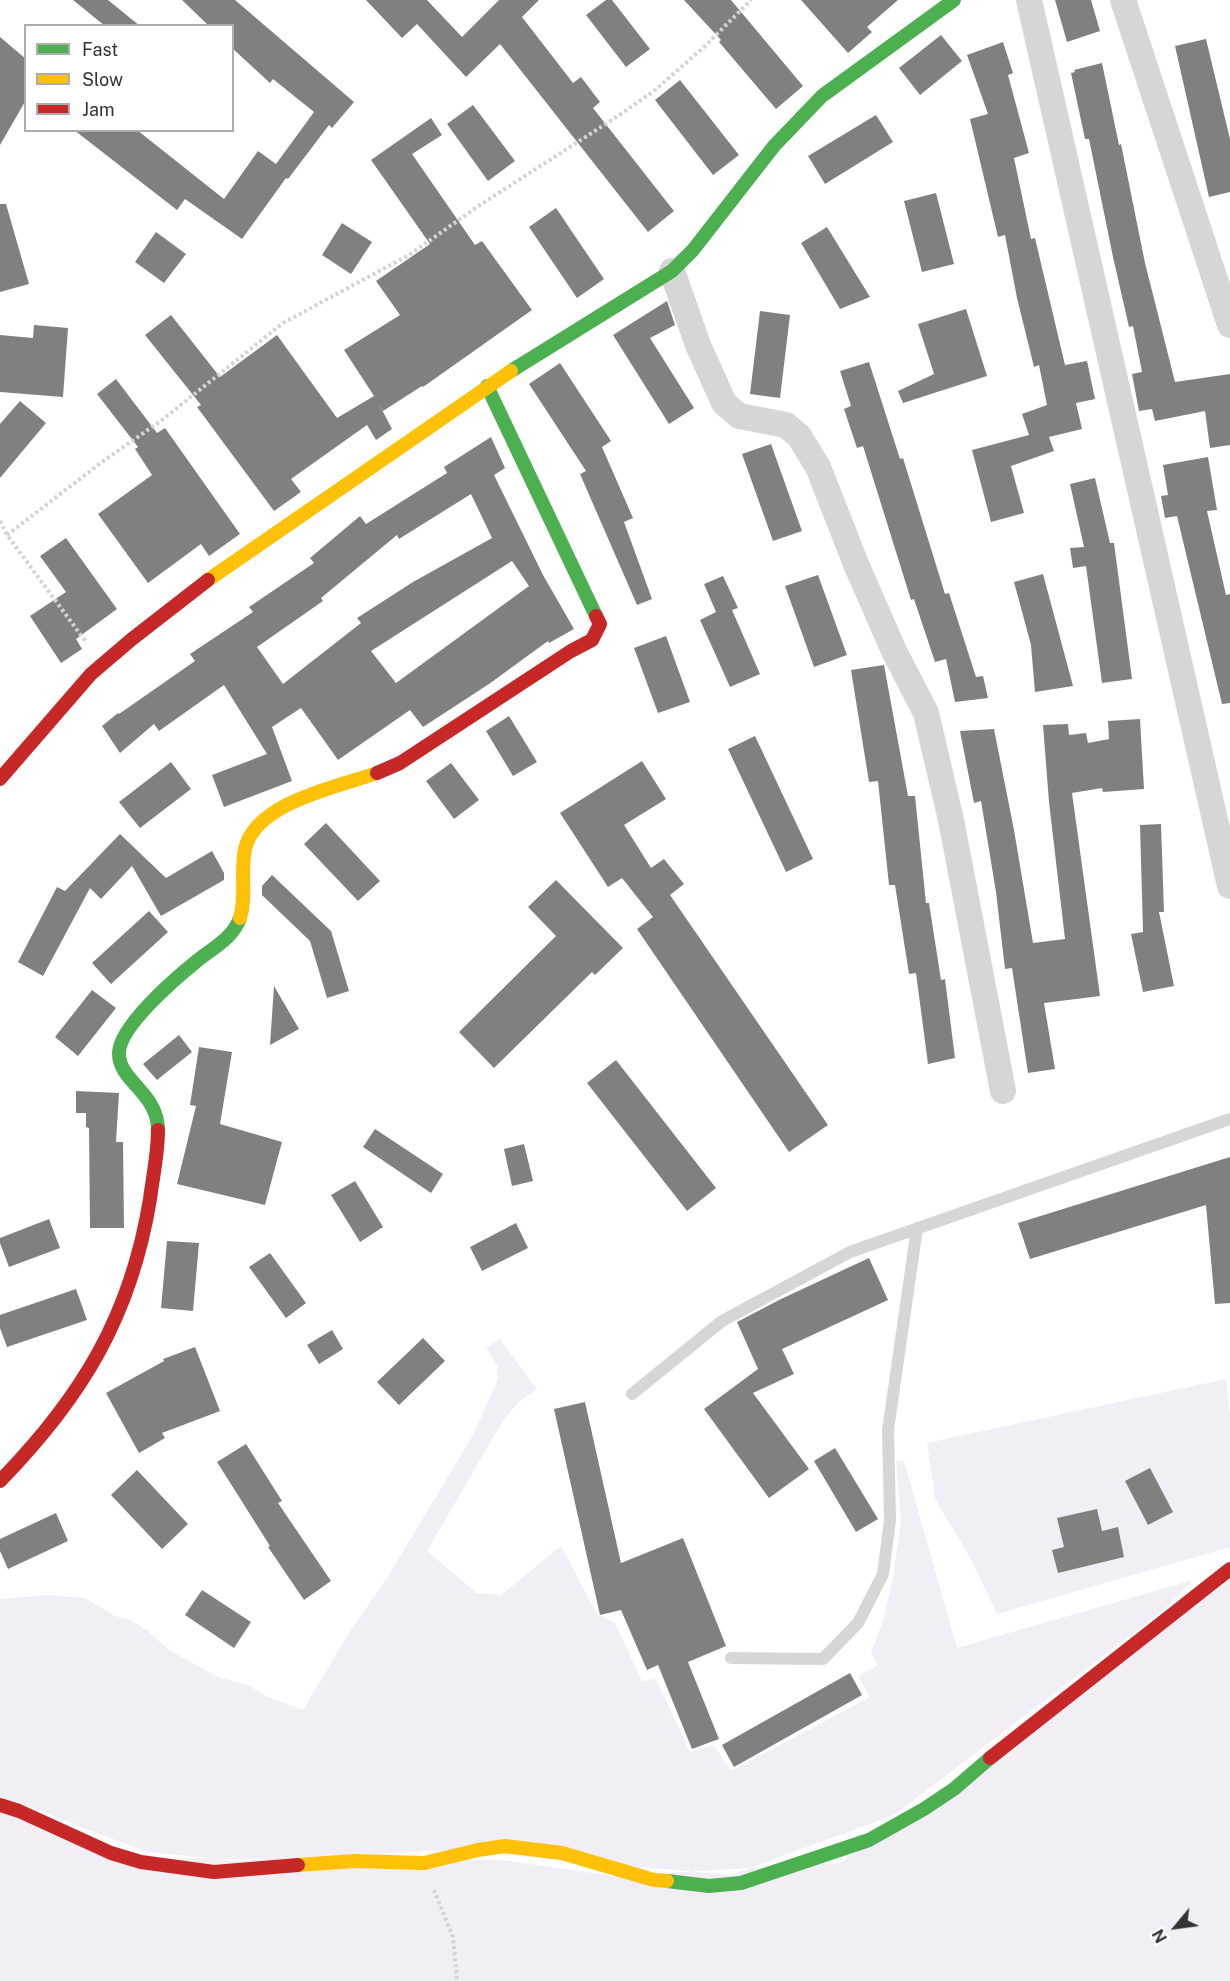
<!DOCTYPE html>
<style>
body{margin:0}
#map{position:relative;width:1230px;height:1981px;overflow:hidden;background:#fff;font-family:"Public Sans",sans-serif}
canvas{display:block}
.legend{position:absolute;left:24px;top:24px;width:210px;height:108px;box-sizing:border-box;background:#fff;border:2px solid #adadad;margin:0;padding:8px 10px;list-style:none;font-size:18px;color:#323232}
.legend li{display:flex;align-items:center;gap:12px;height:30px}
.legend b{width:30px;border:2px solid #adadad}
.north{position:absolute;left:1146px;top:1897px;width:60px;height:60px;-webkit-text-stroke:4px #fff;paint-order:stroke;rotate:241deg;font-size:16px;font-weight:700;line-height:24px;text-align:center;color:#323232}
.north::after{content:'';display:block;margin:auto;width:21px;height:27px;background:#323232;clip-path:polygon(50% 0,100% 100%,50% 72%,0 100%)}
</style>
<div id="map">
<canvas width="1230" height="1981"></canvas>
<ul class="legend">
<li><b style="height:8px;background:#4caf50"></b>Fast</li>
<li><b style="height:8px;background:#ffc107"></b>Slow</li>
<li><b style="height:8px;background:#c62828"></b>Jam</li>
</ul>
<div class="north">N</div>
</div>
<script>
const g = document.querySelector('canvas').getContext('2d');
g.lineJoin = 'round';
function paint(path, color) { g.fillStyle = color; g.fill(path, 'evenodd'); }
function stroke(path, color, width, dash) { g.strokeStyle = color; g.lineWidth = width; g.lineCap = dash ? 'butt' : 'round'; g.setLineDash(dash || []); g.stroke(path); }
paint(new Path2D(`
 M500,1339l37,50 -17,12 -16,18 -77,132 50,42 24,2 60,-49 36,68 18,9 27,58 14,-2 34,73 24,-7 17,26 139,-74 -12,-21 20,-11 -7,-12 12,-33 10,-43 8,-55 -5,-61h8l53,187 236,-68 -28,29 -271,206 -163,60 -282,-25 -214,11 -88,-9 -147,-56v-197l48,-4 37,3 30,18 13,3 19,11 22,20 49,27 30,8 20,12 35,13 44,-74 40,-58 85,-141 26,-57 -1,-15 -11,-17z
 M1226,1379l4,37v133l-3,-1 -230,66 -26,-55 -36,-60 -8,-56z
 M1230,1581v400h-1230v-170l109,47 393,2 112,16 226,-13z`), '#f1eef6');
paint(new Path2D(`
 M73,0h35l32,26h-35z
 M182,0h53l119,102 -22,26 -3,-3 -41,54 -2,-1 -44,61 -57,-40 -8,11 -103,-80h63l87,69 34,-48 18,13 38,-52 -41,-33 -3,4 -38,-35v-22h-23z
 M366,0h61l35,37 37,-37h40l-17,17 51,66 8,-6 19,25 -7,6 81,103 -26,21 -148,-188 -34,33 -49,-53 -15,14z
 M606,0h6l38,49 -24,18 -40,-52z
 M684,0h47l72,86 -27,23 -57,-67 2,-2z
 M801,0h97l-31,27 5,5 -24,21z
 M1055,0h36l9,31 -33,11z
 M941,35l21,26 -42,34 -21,-27z
 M0,37l26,22v41l-26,45z
 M1206,39l24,100v53l-21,5 -34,-151z
 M1003,42l10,31 -5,2 21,78 -15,5 17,81 4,-1 30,127 22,-4 8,38 -19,4 6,26 -33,8 5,14 -43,15 13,47 -33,9 -19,-72 57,-15 -7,-21 25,-9 -8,-40 -5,2 -17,-69 -12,-63 -7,2 -28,-118 18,-5 -21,-59z
 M1102,63l17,82 2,-1 24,119 30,119 55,-8v71l-20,3 -5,-37 -50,10 -3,-12 -13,2 -7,-37 10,-2 -9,-46 -4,1 -16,-70 -24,-118h-4l-14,-66 4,-1 -1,-2z
 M680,80l59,75 -26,20 -58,-75z
 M473,105l42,56 -27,20 -41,-57z
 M876,115l17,27 -68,42 -17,-28z
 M431,118l11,17 -30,19 63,91 7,-4 50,69 -109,77 -1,-1 -39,25 -4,-7 13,25 -16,11 -9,-15 -76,54 10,13 -27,19 -77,-104 4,-2 -56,-70 26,-20 49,62 57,-42 60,83 37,-22 -30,-46 56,-35 -24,-34 54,-37 -59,-84z
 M936,193l18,71 -32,8 -18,-71z
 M0,204h6l23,80 -29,8z
 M556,208l48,71 -27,19 -48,-71z
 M342,223l30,19 -21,32 -29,-19z
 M827,227l43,70 -30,12 -39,-66z
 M156,232l30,22 -22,29 -29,-21z
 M667,301l8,24 -25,13 44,70 -25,16 -56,-89z
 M966,309l21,67 -84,27 -5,-12 36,-17 -16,-50z
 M760,311l30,4 -10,83 -30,-4z
 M34,325l34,3 -5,69 -63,-5v-57l33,3z
 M869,362l31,97 3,-1 42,136 4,-1 27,84 7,-1 5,22 -33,4 -9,-43 -11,3 -21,-63 -3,1 -48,-154 -6,2 -13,-39 7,-3 -11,-35z
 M560,363l51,78 -9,6 31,71 -9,4 28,77 -15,6 -57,-131 6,-3 -57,-87z
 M116,379l41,54 8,-5 75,106 -31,22 -8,-12 -53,39 -50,-69 54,-39 -17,-26 3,-2 -41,-53z
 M20,401l26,22 -46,55v-54z
 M491,437l14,31 -11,7 49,100 31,54 -25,14 -1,-2 -59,43 -66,43 -13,-17 -72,50 -37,-52 -29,19 20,54 -68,26 -12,-32 55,-21 -43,-69 -65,46 -5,-7 -34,29 -18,-27 16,-13 1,1 76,-53 -5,-7 63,-42 -4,-5 65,-44 -4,-5 50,-42 6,8 81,-51 -3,-6zM471,494l21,44 -79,44 -56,36 4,5 -78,61 -26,-37 66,-46 -2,-3 76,-63 2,4zM512,561l17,25 -133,97 -25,-32z
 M771,444l31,87 -29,10 -31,-87z
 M1208,457l9,53 -10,1 19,84 4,-1v109l-8,1 -45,-188 -12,2 -4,-22 7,-1 -5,-30z
 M1095,478l15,65h4l18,136 -30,4 -16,-117 -13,2 -3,-20 14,-1 -14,-63z
 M66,538l51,71 -41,30 6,10 -21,14 -31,-47 36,-24 -26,-36z
 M1043,574l30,112 -38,6 -4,-47 -17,-63z
 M818,575l29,80 -33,12 -29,-81z
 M723,576l15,32 -6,2 28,64 -30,13 -30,-67 16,-8 -12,-28z
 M666,636l24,66 -32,11 -24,-65z
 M884,665l24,131h7l11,107h3l12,77 4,-1 10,79 -27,6 -12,-91 -7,1 -14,-89h-6l-11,-104 -9,1 -18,-112z
 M509,716l28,46 -24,14 -27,-45z
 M1140,719l4,70 -41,3 -1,-4 -30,5 28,203 -56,7 11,66 -27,4 -16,-105 -7,1 -9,-77 -15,-91 -7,2 -14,-72 34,-2 20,101 19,113 32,-4 -16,-137 -6,-77 25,-1 1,11 17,-2 2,10 21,-4 -1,-18z
 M755,736l58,123 -27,13 -58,-123z
 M642,761l24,38 -42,26 27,43 13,-9 20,25 -14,11 158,230 -39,27 -152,-223 16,-12 -31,-39 -14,9 -48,-74z
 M171,762l20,27 -51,39 -21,-26z
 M451,763l28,37 -25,19 -28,-38z
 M326,823l54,58 -22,20 -54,-57z
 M1161,824l3,88h-5l15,74 -31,6 -12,-58 12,-2 -3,-107z
 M120,834l46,44 46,-27 12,22v7l-63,36 -29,-50 -31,33 -11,-11 -47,88 -25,-14 39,-75 8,4z
 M272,875l59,56 18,60 -22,7 -17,-57 -48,-46v-9z
 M556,880l67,68 -28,27 -3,-3 -98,96 -35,-36 97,-96 -28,-29z
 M149,911l19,21 -57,52 -19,-21z
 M274,986l25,43 -29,16z
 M92,990l24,18 -38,48 -23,-19z
 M179,1035l13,17 -35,28 -14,-16z
 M199,1047l33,5 -12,72 62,18 -17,63 -88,-21 19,-78 -6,-1z
 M616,1060l100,128 -29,23 -100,-128z
 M76,1091l43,2 -3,49h7l1,86h-34l-1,-100 -3,-1v-14h-10z
 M375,1129l68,45 -12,19 -68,-46z
 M524,1144l9,37 -21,5 -8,-37z
 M1230,1157v146l-15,1 -9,-99 -176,54 -12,-36z
 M355,1181l28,46 -23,15 -29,-47z
 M49,1219l11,29 -51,19 -9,-24v-5z
 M516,1223l12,25 -46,23 -12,-24z
 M167,1241l32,2 -6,68 -32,-3z
 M270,1253l36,50 -20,15 -37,-51z
 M869,1258l19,42 -106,49 12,25 -41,19 56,76 -40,29 -65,-89 54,-40 -21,-47 44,-23z
 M76,1289l11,31 -80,27 -7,-19v-13z
 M332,1330l11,19 -24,15 -12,-19z
 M423,1338l22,23 -46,44 -22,-23z
 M195,1347l25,64 -58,22 3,5 -26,15 -33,-60 58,-32 -1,-2z
 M585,1402l36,161 62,-25 43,108 -38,16 31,77 -27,10 -34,-84 -11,5 -26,-60 -21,5 -46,-206z
 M246,1444l36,57 -4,2 53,78 -27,19 -36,-53 2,-1 -53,-84z
 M835,1448l43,71 -22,13 -42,-71z
 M1150,1468l23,44 -25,13 -23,-44z
 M137,1470l51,54 -26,25 -51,-54z
 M1097,1509l5,22 16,-4 6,30 -66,16 -6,-23 12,-3 -7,-29z
 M56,1513l12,28 -60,28 -8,-18v-12z
 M202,1590l49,32 -17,26 -49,-33z
 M850,1673l12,22 -128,72 -12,-22z`), '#808080');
stroke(new Path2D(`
 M0,521l7,14 79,107
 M7,535l95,-73 60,-42 121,-97 126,-68 71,-50 135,-87 39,-27 50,-44 47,-47
 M434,1890l19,47 4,44`), '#d3d3d3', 4, [3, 3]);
stroke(new Path2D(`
 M632,1394l90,-73 128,-69 380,-133
 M731,1658l92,1 35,-36 25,-49 7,-54 -2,-90 29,-202`), '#d6d6d6', 12);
stroke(new Path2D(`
 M1029,0l201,886
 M1123,0l107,325
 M672,271l26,74 26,58 15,13 47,9 13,11 19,31 38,97 38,87 32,62 25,107 52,271`), '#d6d6d6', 26);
stroke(new Path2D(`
 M511,371l161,-100 21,-21 81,-104 48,-50 132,-96
 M487,386l109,230
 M158,1130c0,-37 -39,-49 -39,-76 -1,-27 58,-77 79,-94 15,-12 35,-22 42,-42
 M667,1881l42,5 32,-3 128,-43 55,-31 30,-20 36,-31`), '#4caf50', 14);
stroke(new Path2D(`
 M208,580l303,-209
 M240,918c7,-22 0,-46 5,-69 11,-47 93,-62 132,-76
 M298,1865l57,-4 69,2 54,-13 27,-4 57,7 92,27 13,1`), '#ffc107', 14);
stroke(new Path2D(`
 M377,773l23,-10 171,-112 21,-11 8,-16 -4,-8
 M0,779l91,-105 41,-35 76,-59
 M0,1481c82,-84 131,-165 150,-282 3,-23 8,-46 8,-69
 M990,1758l240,-189
 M0,1805l19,6 92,42 30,9 73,10 84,-7`), '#c62828', 14);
</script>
